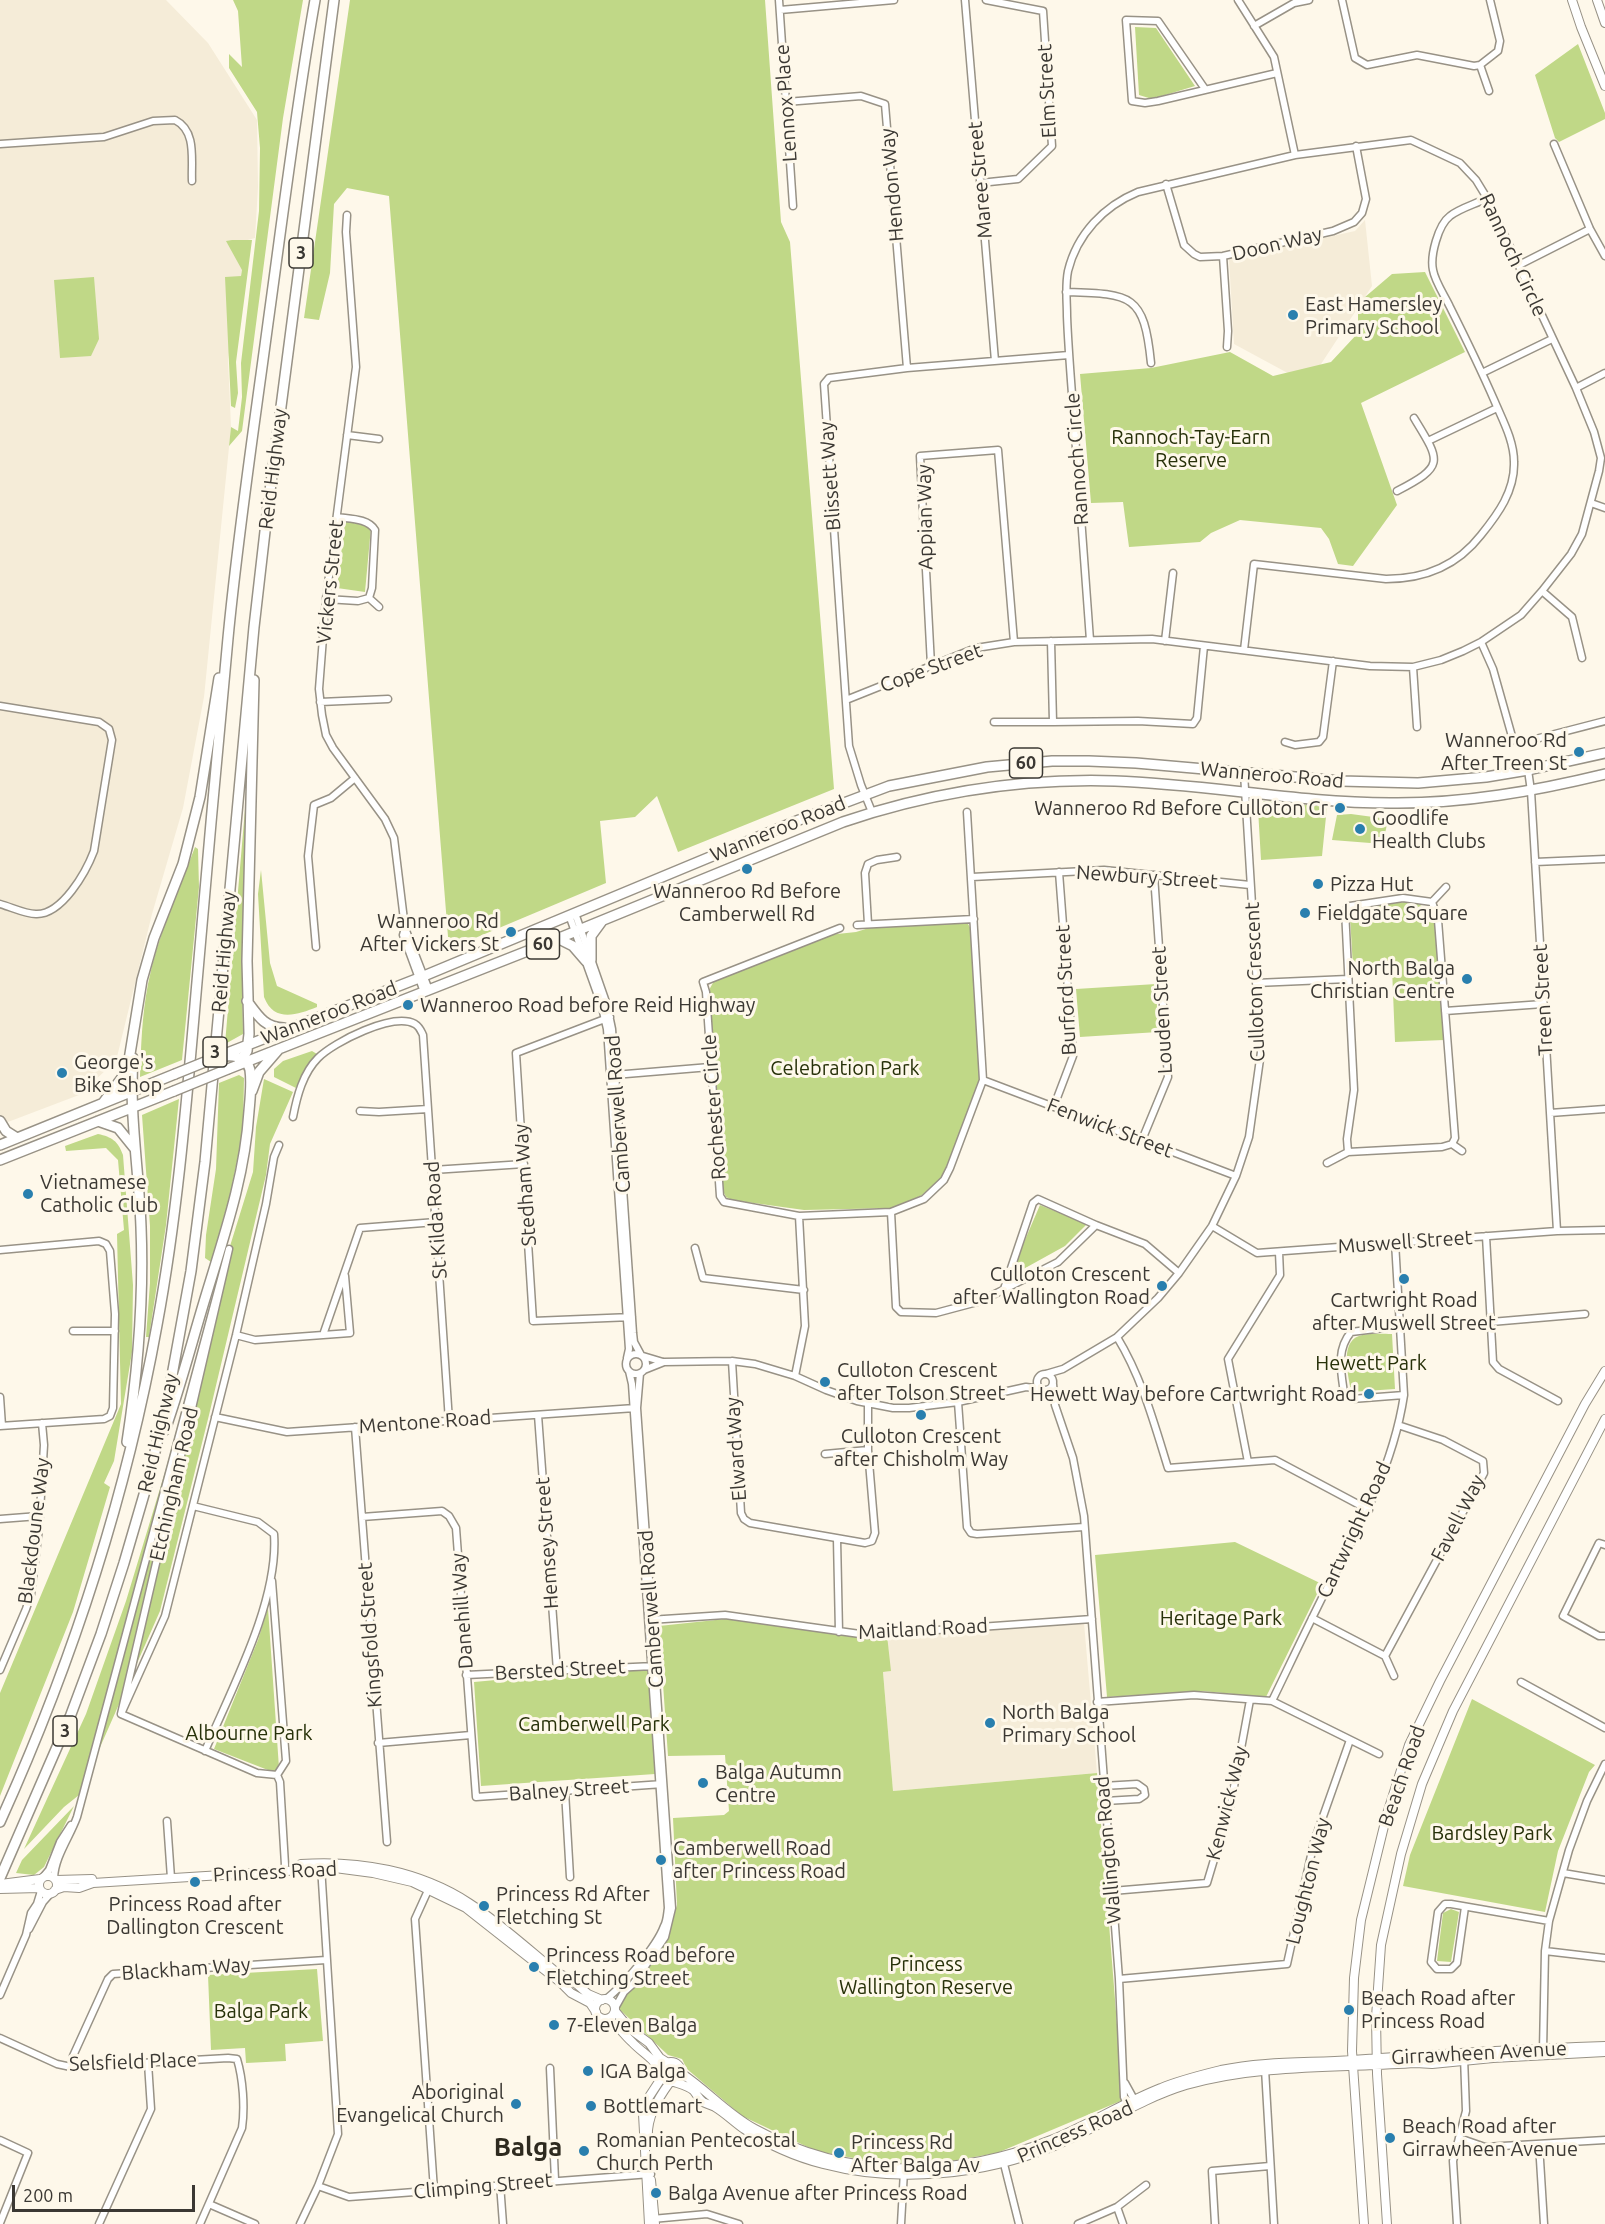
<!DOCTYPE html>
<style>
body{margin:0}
#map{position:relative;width:1605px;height:2224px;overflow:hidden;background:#fef8ea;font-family:Ubuntu,sans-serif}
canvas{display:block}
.scale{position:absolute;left:12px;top:2185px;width:183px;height:27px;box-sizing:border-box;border:3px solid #3b3833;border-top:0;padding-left:8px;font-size:18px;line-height:21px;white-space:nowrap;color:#3b3833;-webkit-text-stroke:4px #fef8ea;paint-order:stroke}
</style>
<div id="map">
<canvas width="1605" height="2224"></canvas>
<div class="scale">200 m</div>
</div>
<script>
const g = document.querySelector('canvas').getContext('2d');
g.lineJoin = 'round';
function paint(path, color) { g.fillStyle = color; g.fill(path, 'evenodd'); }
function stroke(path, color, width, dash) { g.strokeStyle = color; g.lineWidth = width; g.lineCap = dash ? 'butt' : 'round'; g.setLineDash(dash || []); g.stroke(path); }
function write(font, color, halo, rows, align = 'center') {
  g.font = font + ' Ubuntu,sans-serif'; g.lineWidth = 6; g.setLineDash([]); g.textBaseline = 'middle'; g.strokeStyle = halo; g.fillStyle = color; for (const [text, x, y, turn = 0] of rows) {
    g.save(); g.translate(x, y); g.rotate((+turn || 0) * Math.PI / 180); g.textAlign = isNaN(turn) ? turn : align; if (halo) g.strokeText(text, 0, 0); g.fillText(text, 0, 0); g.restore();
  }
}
paint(new Path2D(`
 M0,0h166l42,43 49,77 1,67 -3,51 -11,3 -2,29 -14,89 3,68 -27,270 -21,111 -31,106 -36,147 -21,19 -1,6 -15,9 -79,30z
 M1365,220l7,66 -64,98 -74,-40 -5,-85 126,-28z
 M1084,1623l13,150 -204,18 -10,-119 7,-1 -3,-36z`), '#f5ecd8');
paint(new Path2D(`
 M233,0h70l-20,118 -41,313 -13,15 2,-19 7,4 4,-34 -1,-34 18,-152 1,-63 -3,-36 -28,-44v-14l13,13 -4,-56z
 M350,0h415l16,222 9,20 44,547 -156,63 -21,-56 -22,21 -35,4 6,62 -157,66 -60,-753 -42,-8 -13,16 -4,69 -11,47 -15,-2z
 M1135,27l21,1 39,58 -43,13 -13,-4z
 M1578,44l27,69v6l-46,23 -4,-4 -20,-63z
 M232,240h20l-16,122 2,31 -3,15 -4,-2 -6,-129 16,-1 1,-6 -16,-29z
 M1425,272l40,80 -104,51 36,102 -44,61 -15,-2 -9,-25 -8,-11 -81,-8 -29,13 -11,9 -71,5 -6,-45 -32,1 -11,-129 71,-6 79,-16 43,24 58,-14 27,-29v-30l34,-29z
 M94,277l5,62 -8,17 -31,2 -6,-78z
 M345,521l26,6 -6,65 -28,-4z
 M1264,801l63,6 -5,49 -61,4 -3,-51z
 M248,808l-6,153 1,73 -18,10 20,-235z
 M1351,814l37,5 -5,25 -51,-4 5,-25z
 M195,847l3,2 1,38 -17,173 -42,17c1,-31 2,-62 8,-93 9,-47 30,-92 47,-137z
 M261,870l9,93 7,23 40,18v3c-20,8 -43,16 -53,-10l-6,-103z
 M1404,902c16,0 22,5 31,19l9,119 -49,2 -3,-74h-39l-3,-52 5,-7z
 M963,922l5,2 3,5 9,150 -4,16 -33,81 -21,19 -28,13 -90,2 -72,-10 -6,-3 -3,-6 -14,-201 5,-9 114,-46 28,-3 13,-4z
 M1156,984l2,48 -78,5 -4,-48z
 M312,1051l5,3 -12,15 -9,19 -22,-11v-8l9,-8z
 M239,1075l5,3 -1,54 -13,63 -19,67 -6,-4 1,-23 10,-66 3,-86z
 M264,1079l29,13 -23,52 -4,31 -57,240 -49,196 -81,184 -15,12 -40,42 62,-135 40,-113 39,-129 34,-126 54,-174 3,-45z
 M179,1099l-13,126 -17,112h-3l4,-54v-57l-8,-111z
 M98,1134c14,3 20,7 25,21l10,130 -1,67 -18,109 -10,22 6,4 -37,125 -73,184v-103l121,-289 -4,-170 7,-4 -6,-70 -12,-12 -40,3 -1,-5z
 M1040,1205l47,19 -22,22 -56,31z
 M1392,1334l3,55 -44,3c-2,-15 -12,-49 8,-56 9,-3 23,-2 33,-2z
 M1235,1542l87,42 -56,113 -64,-6 -95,6 -12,-142z
 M268,1608l11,160 -6,4 -59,-23 44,-109z
 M725,1619l137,18 25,-2 4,36 -8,1 10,119 204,-18 26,327 -126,53 -63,11h-49l-69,-13 -74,-35 -55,-47 -5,-10 -14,-4 -53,-50 51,-63 11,-37 -4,-87 51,-3 5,-4 -4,-56 -57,1 -9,-130z
 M648,1666l7,108 -174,12 -7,-104z
 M1472,1699l123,66 -6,7 -31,79 -13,61 -142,-26 7,-31z
 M74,1806l-30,61 -10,8 -18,-2 6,-13z
 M1451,1909l8,3 -8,50 -14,-1 6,-48z
 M317,1969l6,72 -38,3 1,17 -40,2 -1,-15 -34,2 -3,-75z`), '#c0d887');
const minor = new Path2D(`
 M779,0l14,206
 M965,0l30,361
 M1238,0l36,57 21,98
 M1342,0l13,58 12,7 50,-10 57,11 6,-1 18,-14 2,-10 -10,-41
 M780,10l114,-10
 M1254,26l40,-23 15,-3
 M1480,65l9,26
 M1205,89l-47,-68 -32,-1 6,81 13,2 13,-2 119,-28
 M786,102l75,-6 24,8 22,264
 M0,144l104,-7 49,-16 22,-1c22,11 16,40 17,61
 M1554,144l36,85 15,27
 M980,183l38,-4 34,-33 -9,-135 -57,-11
 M1166,184l18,61 10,9 6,3 23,-1 110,-25 21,-9 8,-9 4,-14 -10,-53
 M347,215l-1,17 10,135 -30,232 -7,90 3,26 4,20 7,13 52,71 9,19 11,90 24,62
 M1223,256l5,75 -1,16
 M1519,265l71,-36
 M1066,292c66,2 78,2 85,71
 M1482,373l70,-34
 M1576,388l29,-15
 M347,435l32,4
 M1428,441l69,-33
 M1397,491c48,-25 44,-29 17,-73
 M1591,503l14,5
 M1542,591l30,26 10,41
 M369,598l10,9
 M326,599l32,2 11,-3 3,-10 3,-58c-7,-12 -26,-11 -38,-13
 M1051,641l2,81 85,-1 55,3 4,-6 7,-72
 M1165,641l8,-68
 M1481,642l12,27 20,71 11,2 81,-21
 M1244,650l10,-86 132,15c38,0 71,-13 95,-44 17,-21 34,-44 33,-73 0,-21 -11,-41 -19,-60 -14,-32 -29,-63 -45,-95 -5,-11 -15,-25 -17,-37 -3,-14 5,-45 17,-54 10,-8 26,-12 37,-18
 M931,665l-11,-209 78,-6 16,192
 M1413,667l4,60
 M846,700l130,-52 38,-6 138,-3 218,27 43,1 28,-7 22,-9 18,-9 40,-27 21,-24 29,-37 11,-20 17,-63 2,-13 -7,-26 -18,-44 -89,-190 -11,-18 -16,-17 -49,-23 -116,15 -157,37c-34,14 -61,42 -70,79 -3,15 -1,30 -1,45 1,26 3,52 5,78 6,82 12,164 18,246
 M320,702l68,-3
 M0,706l99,16 10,7 3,11 -18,111c-8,21 -32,64 -58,63 -11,0 -25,-7 -36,-10
 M994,722h59
 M1285,742l10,3 24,-3 4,-5 10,-76
 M1528,770l3,21 26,440
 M872,812l-11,-27 -12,-39 -25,-362 5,-6 78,-10 162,-13
 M1535,862l70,-3
 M972,877l132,-7 146,15
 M1432,902l-29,-4 -53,8 -5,4 9,180 -7,49 1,13 94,-5 10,-3 3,-6 -17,-218 -6,-18 14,-15
 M575,913l32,92 5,24 21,304 1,9 7,13
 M569,915l33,92 5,22 22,320 -2,9
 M868,924l-3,-51 3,-9 9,-4 20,-3
 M857,925l117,-6
 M405,928l-2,7 21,57
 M840,928l-137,54 3,10 14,204 4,6 75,14 92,-4 33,-13 20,-19 6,-12 33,-88 -16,-268
 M316,947l-8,-91 6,-51 17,-7 24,-20
 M1256,983l92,-4
 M1445,1011l98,-7
 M610,1017l-94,36 17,268 99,-4
 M614,1075l96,-8
 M983,1080l253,96
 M1054,1106l19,-50 -14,-184
 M360,1111l19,1 49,-3
 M1550,1113l55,-4
 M293,1117c4,-21 10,-44 25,-59 16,-16 75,-46 97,-34 5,3 6,7 8,11l26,386
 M1142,1140l26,-63 -14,-202
 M1452,1144l10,7
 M1327,1163l21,-11
 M433,1170l91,-6
 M891,1212l5,95 5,5 35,1 45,-12 77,-39 38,-37 49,19 34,29
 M1212,1226l45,27 300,-22 48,-1
 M1486,1236l7,126 6,7 59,32
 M695,1248l8,30 101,12
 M0,1250l99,-9 7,3 4,7 5,63 -2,94 -3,8 -6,3 -104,7
 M1004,1289l29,-86 5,-4 58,26
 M1491,1322l94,-8
 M1400,1326l-49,6c-15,18 -10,39 -7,61l8,6 52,-4
 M73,1331h42
 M236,1335l19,5 68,-5 37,-107 76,-6
 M323,1335l27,-2 -5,-57
 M1117,1337c25,41 37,86 51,131l107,-8 94,50
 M626 1364a10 10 0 1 1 20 0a10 10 0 1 1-20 0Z
 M643,1356l20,6
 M732,1361l9,152 3,6 6,4 115,20 7,-2 3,-8 -7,-83v-46
 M644,1370l20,-8 68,-1 23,3 40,12 31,14 31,11 36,7h16l49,-6 68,-15 15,2
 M1037 1382a8 8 0 1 1 16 0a8 8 0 1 1-16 0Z
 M1046,1374l17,-5 54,-32 41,-39 21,-25 33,-47 24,-50 13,-39 12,-85 -17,-279
 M795,1376l10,-50 -6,-110
 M1053,1384l2,21 18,53 11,58 35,463 5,118 4,9
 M0,1397l2,29
 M958,1402l9,125 4,6 6,1 107,-7
 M538,1415l19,256
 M215,1417l72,15 348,-24
 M355,1427l32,415
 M825,1454l43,-4
 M1248,1462l-20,-103 52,-84 -1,-23
 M193,1506l65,16 16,12c5,67 -43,156 -69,217
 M362,1517l80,-6 7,5 7,12 20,269 187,-13
 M0,1519l39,-3
 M837,1539l2,93
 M1605,1545l-6,-2 -36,73 36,20h6
 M272,1581l14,180 -9,14
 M1312,1618l73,38 99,-183 -1,-12 -40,-21 -45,-15
 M649,1620l76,-5 142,20 225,-16
 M1385,1656l9,20
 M0,1670l26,-61 5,-15 8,-66 5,-83 -2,-22
 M466,1675l188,-9
 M1521,1682l84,46
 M1272,1701c17,-35 34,-71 52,-107 34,-63 69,-126 80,-199l-9,-153
 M1097,1702l97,-7 78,6 107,53
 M121,1714l136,59 20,2 3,7 5,83
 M378,1743l93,-8
 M1103,1786l34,-2 7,5 1,6 -6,4 -34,2
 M565,1791l5,86
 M167,1821l4,57
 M1563,1873l42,7
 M44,1876l5,-6 11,-28 11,-17
 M54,1878c1,-22 16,-41 23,-61l152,-568 -108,465 44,-98 71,-281 30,-131 8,-47 5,-12
 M430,1886l-15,33 19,271
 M1112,1891l95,-8 24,-80 19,-103
 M1465,1907l-8,56 -6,6h-14l-6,-7 7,-50 7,-8h6l98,17
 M29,1929l14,-27 7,-8
 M1545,1951l60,7
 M1119,1979l168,-15 27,-122 36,-102
 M0,1995l26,-60 5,-22 6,-9 4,-13
 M606,1999c16,-12 51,-53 58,-73 3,-5 3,-12 4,-18l-36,-524 -3,-13
 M615,2008l9,-16 9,-8 32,-47 7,-29 -35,-500 3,-35
 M0,2038l57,26 14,3 157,-9 9,1c6,20 8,48 5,69l-42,96
 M1543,2051l2,-100 4,-30 20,-71 18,-49 18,-37
 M71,2067l2,-11 35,-77 5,-5 213,-14
 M550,2068l5,112
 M1265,2069l9,155
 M1125,2083l11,20
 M1459,2138l26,9 120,-7
 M0,2140l28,13 -28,70
 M1539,2144l5,80
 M1003,2160l16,64
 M500,2184l3,40
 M318,2186l31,11 302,-23
 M209,2204l46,20
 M1117,2207l6,17
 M652,2219l55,-5 32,10
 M99,2224l52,-115 -3,-46
 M300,2224l18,-38 20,-52 -17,-268
 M901,2224l3,-53
 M1078,2224l39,-17 29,-22
 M1215,2224l-3,-53 58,-5
 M1457,2224l-4,-63 13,-50 -2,-54`);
const major = new Path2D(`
 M1572,0l9,27 24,59
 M1597,0l8,23
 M301,1864c58,-4 119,7 168,39 31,20 59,46 87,69l16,8 16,14 14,6
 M39 1885a9 9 0 1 1 18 0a9 9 0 1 1-18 0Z
 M56,1880l36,-1
 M0,1884l40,-5
 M0,1889l39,-1
 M55,1890l9,-3 15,1 14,-5 242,-15 38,5 39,9 54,26 94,74 11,11 19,10 6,9
 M595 2009a10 10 0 1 1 20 0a10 10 0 1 1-20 0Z
 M615,2011l15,18 19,14 11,15 8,5
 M608,2019c11,7 15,15 24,23 10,11 24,17 29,32
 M661 2072a10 10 0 1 1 20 0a10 10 0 1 1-20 0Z
 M681,2073c26,17 46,41 74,56 93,51 198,50 296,11 37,-15 72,-37 110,-52 19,-8 40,-13 60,-18 43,-9 88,-7 131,-10 84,-6 169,-11 253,-14
 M674,2082c6,2 15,4 20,9 3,4 5,8 9,11 4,2 8,3 12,5 10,6 19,15 29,22 23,15 52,28 79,35 76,20 159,11 231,-18 45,-19 86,-47 132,-61 74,-21 154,-17 230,-22l16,1 61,-6 112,-6
 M648,2141c-2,-23 9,-41 22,-59
 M651,2180l4,44
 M649,2224l-6,-110 2,-11 17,-26
 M1364,2224l-12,-173 2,-73 7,-58 26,-106 22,-69 31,-64 145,-277 20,-33
 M1387,2224l-10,-150 -1,-57 5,-72 20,-91 21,-70 31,-73 152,-292`);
const highway = new Path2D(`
 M557,938l16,8 13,15
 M591,960v-24l11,-15
 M247,1001c11,15 18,27 37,27
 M217,1057l202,-79 380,-158 90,-34 98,-19 65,-6h37l47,2 205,18 77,2 68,-6 42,-7 77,-17
 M239,1063l8,-12 2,-17 -2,-73 7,-281
 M228,1069l302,-119 313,-128c89,-30 178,-44 272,-41 92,3 183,22 275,22 73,1 145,-12 215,-29
 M252,1091l7,-19 19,-22
 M103,1103l21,-28 5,-15 13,-80 12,-42 29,-74 17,-67 19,-119
 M0,1121l6,10 11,7
 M98,1121l20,7 17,21
 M0,1145l175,-71
 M0,1160l174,-69
 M165,1430c15,-42 26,-85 39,-128 19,-63 41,-125 45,-191 1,-12 3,-28 1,-41 -3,-12 -14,-15 -25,-14
 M127,1442c11,-72 17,-142 14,-215 -2,-56 -12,-113 -8,-169
 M0,1822c72,-159 126,-325 157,-497 21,-113 30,-228 40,-343 10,-115 20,-229 31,-344 10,-105 26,-210 40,-315 15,-108 28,-216 47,-323
 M0,1878l70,-161 31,-83 23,-71 26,-89 21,-93 20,-110 14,-109 49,-535 13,-113 67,-514`);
stroke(minor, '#989286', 9);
stroke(major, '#989286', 10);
stroke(highway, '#989286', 12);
stroke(minor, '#fff', 6);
stroke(major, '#fff', 8);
stroke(highway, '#fff', 9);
const highwayBridge = new Path2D(`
 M175,1074l42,-17
 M174,1091l54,-22`);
stroke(highwayBridge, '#989286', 12, []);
stroke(highwayBridge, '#fff', 9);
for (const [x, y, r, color] of [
 [1293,315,6,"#297fae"],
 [1579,752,6,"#297fae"],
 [1340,808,6,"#297fae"],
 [1360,829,6,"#297fae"],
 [747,869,6,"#297fae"],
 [1318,884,6,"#297fae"],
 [1305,913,6,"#297fae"],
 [511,932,6,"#297fae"],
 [1467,979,6,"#297fae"],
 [408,1005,6,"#297fae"],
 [62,1073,6,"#297fae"],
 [28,1194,6,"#297fae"],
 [1404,1279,6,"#297fae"],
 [1162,1286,6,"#297fae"],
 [825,1382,6,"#297fae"],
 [1369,1394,6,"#297fae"],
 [921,1415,6,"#297fae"],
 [990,1723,6,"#297fae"],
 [703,1783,6,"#297fae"],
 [661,1860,6,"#297fae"],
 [195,1882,6,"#297fae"],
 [484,1906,6,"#297fae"],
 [534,1967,6,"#297fae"],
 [1349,2010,6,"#297fae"],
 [554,2025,6,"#297fae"],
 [588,2071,6,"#297fae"],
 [516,2104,6,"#297fae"],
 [591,2106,6,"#297fae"],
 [1390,2138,6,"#297fae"],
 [584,2151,6,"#297fae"],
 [839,2153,6,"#297fae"],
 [656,2193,6,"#297fae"]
]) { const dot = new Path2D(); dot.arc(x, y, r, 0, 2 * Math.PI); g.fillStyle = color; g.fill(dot); stroke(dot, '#fef8ea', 2); }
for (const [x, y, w] of [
 [301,253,24],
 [1026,763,33],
 [543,944,33],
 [215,1052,24],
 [65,1731,24]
]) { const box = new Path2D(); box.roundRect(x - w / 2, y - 15, w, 30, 4.5); g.fillStyle = '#fef8ea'; g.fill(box); stroke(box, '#3b3833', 1.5); }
write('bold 18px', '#3b3833', null, [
 ["3",301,253],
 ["60",1026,763],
 ["60",543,944],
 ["3",215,1052],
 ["3",65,1731]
]);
write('20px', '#3b3833', '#fef8ea', [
 ["Elm Street",1047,91,-93],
 ["Lennox Place",786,103,-94],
 ["Maree Street",980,180,-95],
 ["Hendon Way",892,185,-95],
 ["Doon Way",1277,244,-13],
 ["Rannoch Circle",1513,255,65],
 ["Rannoch Circle",1077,459,-94],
 ["Reid Highway",273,469,-83],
 ["Blissett Way",830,476,-94],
 ["Appian Way",925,517,-91],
 ["Vickers Street",330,582,-84],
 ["Cope Street",931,668,-20],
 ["Wanneroo Road",1272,775,5],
 ["Wanneroo Road",778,829,-22],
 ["Newbury Street",1147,877,4],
 ["Reid Highway",224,952,-85],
 ["Culloton Crescent",1255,982,-92],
 ["Burford Street",1066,990,-93],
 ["Treen Street",1543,1000,-93],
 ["Louden Street",1162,1010,-93],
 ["Wanneroo Road",329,1013,-21],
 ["Rochester Circle",714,1107,-94],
 ["Camberwell Road",618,1114,-94],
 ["Fenwick Street",1110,1128,21],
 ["Stedham Way",525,1185,-94],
 ["St Kilda Road",436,1220,-94],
 ["Muswell Street",1405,1242,-4],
 ["Mentone Road",425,1422,-4],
 ["Reid Highway",158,1433,-77],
 ["Elward Way",736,1449,-94],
 ["Etchingham Road",174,1484,-77],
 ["Favell Way",1458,1518,-63],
 ["Cartwright Road",1354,1530,-65],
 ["Blackdoune Way",34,1531,-83],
 ["Hemsey Street",547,1543,-94],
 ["Camberwell Road",651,1609,-94],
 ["Danehill Way",462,1611,-94],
 ["Maitland Road",923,1629,-3],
 ["Kingsfold Street",370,1635,-94],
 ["Bersted Street",560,1670,-3],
 ["Beach Road",1402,1776,-71],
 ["Balney Street",569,1790,-4],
 ["Kenwick Way",1227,1803,-76],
 ["Wallington Road",1108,1850,-95],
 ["Princess Road",275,1872,-3],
 ["Loughton Way",1308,1881,-76],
 ["Blackham Way",186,1969,-4],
 ["Girrawheen Avenue",1479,2053,-3],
 ["Selsfield Place",133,2062,-2],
 ["Princess Road",1075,2132,-24],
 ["Climping Street",483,2186,-5]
]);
write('20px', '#3b3833', '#fef8ea', [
 ["East Hamersley",1305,304],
 ["Primary School",1305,327],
 ["Wanneroo Rd",1567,740,"right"],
 ["After Treen St",1567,763,"right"],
 ["Wanneroo Rd Before Culloton Cr",1328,808,"right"],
 ["Goodlife",1372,818],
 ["Health Clubs",1372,841],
 ["Pizza Hut",1330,884],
 ["Wanneroo Rd Before",747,891,"center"],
 ["Camberwell Rd",747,914,"center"],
 ["Fieldgate Square",1317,913],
 ["Wanneroo Rd",499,921,"right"],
 ["After Vickers St",499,944,"right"],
 ["North Balga",1455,968,"right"],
 ["Christian Centre",1455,991,"right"],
 ["Wanneroo Road before Reid Highway",420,1005],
 ["George's",74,1062],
 ["Bike Shop",74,1085],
 ["Vietnamese",40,1182],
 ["Catholic Club",40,1205],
 ["Culloton Crescent",1150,1274,"right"],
 ["after Wallington Road",1150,1297,"right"],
 ["Cartwright Road",1404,1300,"center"],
 ["after Muswell Street",1404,1323,"center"],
 ["Culloton Crescent",837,1370],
 ["after Tolson Street",837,1393],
 ["Hewett Way before Cartwright Road",1357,1394,"right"],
 ["Culloton Crescent",921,1436,"center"],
 ["after Chisholm Way",921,1459,"center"],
 ["North Balga",1002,1712],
 ["Primary School",1002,1735],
 ["Balga Autumn",715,1772],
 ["Centre",715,1795],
 ["Camberwell Road",673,1848],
 ["after Princess Road",673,1871],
 ["Princess Rd After",496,1894],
 ["Fletching St",496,1917],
 ["Princess Road after",195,1904,"center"],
 ["Dallington Crescent",195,1927,"center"],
 ["Princess Road before",546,1955],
 ["Fletching Street",546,1978],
 ["Beach Road after",1361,1998],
 ["Princess Road",1361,2021],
 ["7-Eleven Balga",566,2025],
 ["IGA Balga",600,2071],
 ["Aboriginal",504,2092,"right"],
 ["Evangelical Church",504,2115,"right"],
 ["Bottlemart",603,2106],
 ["Beach Road after",1402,2126],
 ["Girrawheen Avenue",1402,2149],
 ["Romanian Pentecostal",596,2140],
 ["Church Perth",596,2163],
 ["Princess Rd",851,2142],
 ["After Balga Av",851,2165],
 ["Balga Avenue after Princess Road",668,2193]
], 'left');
write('20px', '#273109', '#fef8ea', [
 ["Rannoch-Tay-Earn",1191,437],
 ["Reserve",1191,460],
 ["Celebration Park",845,1068],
 ["Hewett Park",1371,1363],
 ["Heritage Park",1221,1618],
 ["Camberwell Park",594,1724],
 ["Albourne Park",249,1733],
 ["Bardsley Park",1492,1833],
 ["Princess",926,1964],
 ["Wallington Reserve",926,1987],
 ["Balga Park",261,2011]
]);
write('bold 26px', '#2e2a1f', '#fef8ea', [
 ["Balga",528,2147]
]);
</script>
